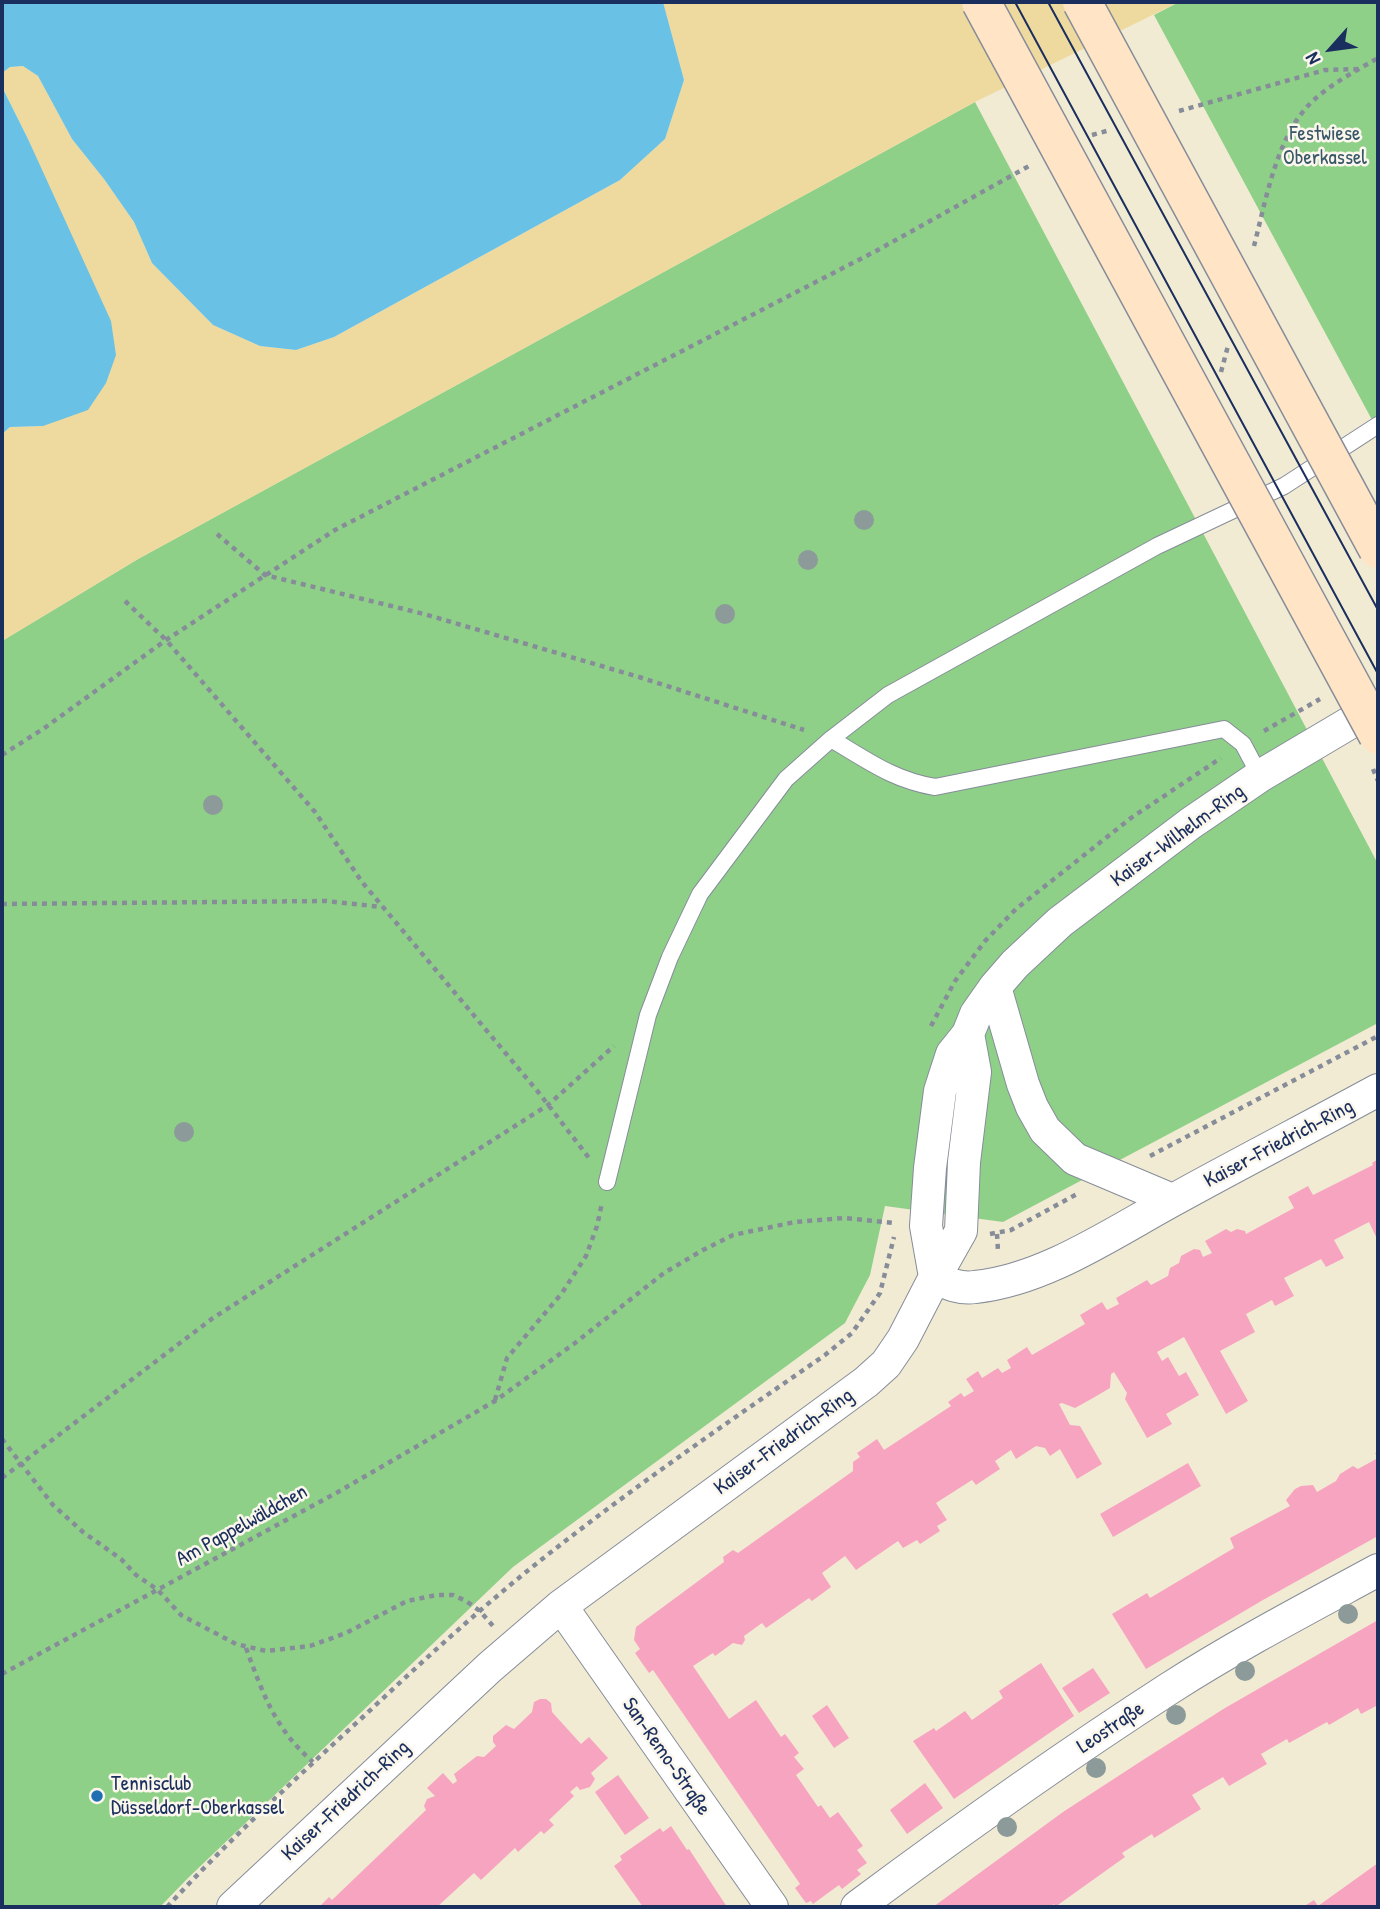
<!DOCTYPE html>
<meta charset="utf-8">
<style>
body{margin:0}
#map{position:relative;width:1380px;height:1909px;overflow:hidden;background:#f2ebd4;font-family:"Patrick Hand",sans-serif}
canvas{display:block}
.frame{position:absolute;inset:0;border:4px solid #1b2f5e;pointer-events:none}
.north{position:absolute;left:1296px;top:14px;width:70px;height:70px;-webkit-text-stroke:5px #fbf7ec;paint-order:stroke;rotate:242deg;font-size:19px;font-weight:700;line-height:28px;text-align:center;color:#1b2f5e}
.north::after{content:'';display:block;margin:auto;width:24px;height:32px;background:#1b2f5e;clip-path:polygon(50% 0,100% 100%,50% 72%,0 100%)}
</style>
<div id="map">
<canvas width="1380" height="1909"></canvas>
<div class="frame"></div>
<div class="north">N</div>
</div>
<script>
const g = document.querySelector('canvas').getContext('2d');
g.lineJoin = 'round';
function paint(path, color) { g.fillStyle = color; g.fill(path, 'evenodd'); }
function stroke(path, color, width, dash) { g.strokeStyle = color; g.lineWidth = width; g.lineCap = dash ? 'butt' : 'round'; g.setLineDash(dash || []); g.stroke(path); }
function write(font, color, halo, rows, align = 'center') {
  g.font = font + ' "Patrick Hand",sans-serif'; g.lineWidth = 5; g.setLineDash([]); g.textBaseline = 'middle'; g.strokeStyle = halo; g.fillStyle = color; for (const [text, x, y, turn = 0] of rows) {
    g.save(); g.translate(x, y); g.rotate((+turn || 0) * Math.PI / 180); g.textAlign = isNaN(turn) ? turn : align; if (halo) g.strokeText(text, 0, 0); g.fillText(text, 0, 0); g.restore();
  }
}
paint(new Path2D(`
 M1179,2h199v429l-224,-416z
 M975,102l403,762v159l-375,199 -118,-16 -15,69 -25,48 -332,244 -325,311 -28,29h-158v-1266l136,-82z`), '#8fd088');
paint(new Path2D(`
 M663,2h516l-204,100 -837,457 -136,82v-207l8,-7 33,-1 11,-226 -26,-61 -26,-52v-14l8,-6 13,-1 15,10 34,63 32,40 30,43 18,41 61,62 47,21 36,4 38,-13 286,-157 45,-41 19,-59z`), '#eeda9e');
paint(new Path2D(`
 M2,2h661l21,78 -19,59 -45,41 -286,157 -38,13 -36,-4 -47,-21 -61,-62 -18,-41 -30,-43 -32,-40 -34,-63 -15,-10 -13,1 -8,6z
 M2,87l26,52 83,182 5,34 -10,28 -18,27 -45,16 -33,1 -8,7z`), '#69c1e6');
paint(new Path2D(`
 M1378,1159v82l-9,-19 -35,18 10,18 -18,9 -5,-8 -37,19 10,18 -19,10 -3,-6 -26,14 9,18 -35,19 28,50 -22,13 -42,-77 -27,15 5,9 6,-4 11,19 7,-4 13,23 -33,19 6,10 -25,14 -22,-39 2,-6 -13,-21 -3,2 -1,14 -17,10 -18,10 -13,-5 -3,1 11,21 10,1 22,38 -25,15 -17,-30 -10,7 -5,-8 -9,-2 -20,13 -5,-9 -16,11 5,8 -24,16 -4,-5 -36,23 11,17 -10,6 3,5 -20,13 -3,-4 -14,8 -5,-7 -42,29 -11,-14 -23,17 9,14 -19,14 -3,-3 -43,30 -4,-5 -18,13 1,4 -3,5 -9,-2 -18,13 -2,-3 -20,13 36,53 27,-19 25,37 4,-3 14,19 -5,4 10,12 -8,6 22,32 3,-2 9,13 8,-6 25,34 -6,4 10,13 -10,7 4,4 -19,15 -3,-4 -26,19 -2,-3 -5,2 -11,-15 5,-4 -52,-76 -95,-138 -4,3 -14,-20 5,-4 -6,-9 2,-13 88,-65 -1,-5 10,-7 5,3 115,-82v-9l7,-5 -3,-4 20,-14 7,11 67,-44 -3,-4 13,-9 3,4 10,-6 -8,-12 12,-8 4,7 16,-10 4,5 9,-5 -4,-8 20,-13 5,8 53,-31 -5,-9 22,-13 5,8 12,-6 -3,-6 31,-18 4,5 17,-9 2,-8 9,-5 2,-7 13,-7 6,1 3,7 9,-4 -7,-12 21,-12 5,3 6,-3 8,2 1,3 48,-26 -6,-11 20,-11 5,9 60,-30 -1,-2z
 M1378,1452v84l-115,64 -117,69 -34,-55 35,-21 3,5 84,-50 -4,-10 60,-32 -4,-6 9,-11 6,-3 12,-1 4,7 19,-11 4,-7 13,-8 5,3 20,-11 -3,-5z
 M1188,1463l13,23 -88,51 -13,-23z
 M1378,1620v85l-17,9 -3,-6 -29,17 -2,-3 -38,21 -2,-4 -26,15 6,10 -38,22 -6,-9 -31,18 9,14 -47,29 -2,-4 -30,19 3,4 -70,50 -1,-3 -4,3h-117l130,-95 83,-54 79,-50z
 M1041,1663l33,53 -120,83 -41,-58 21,-13 2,3 29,-20 7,9 31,-22 -4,-7z
 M1093,1668l17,25 -31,20 -17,-25z
 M540,1699h6l5,4 1,9 29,32 8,-7 19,21 -17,15 4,6 -5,8 -10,3 -3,-4 -7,6 4,4 -25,24 5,5 -10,9 -3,-3 -23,21 -3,-4 -34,32 -7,-7 -37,34h-118l10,-10 3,3 94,-90 -2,-4 3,-7 8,-3 -8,-8 16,-15 10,11 4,-3 -3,-7 23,-18 7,1 12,-11 -3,-4v-6l13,-11 8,4 18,-17 2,-10z
 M827,1705l22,33 -15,10 -22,-32z
 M618,1775l31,43 -24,17 -30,-43z
 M925,1783l18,25 -36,26 -17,-24z
 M671,1826l16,24 2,-1 38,58h-84l-29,-41 8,-6 -2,-4 40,-28 3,4z
 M1378,1863v44h-75l11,-7 4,6z`), '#f7a4c0');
const lane = new Path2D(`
 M831,739c36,21 62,41 104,48l289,-58 19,15 17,32
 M607,1182l41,-167 22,-58 30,-63 86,-115 45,-40 57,-44 269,-149 127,-60 94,-61`);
const street = new Path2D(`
 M995,987l28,97 9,23 13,23 30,29 97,41
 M935,1277l-9,-51 4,-58 10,-77 12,-37 16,-20 8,-20 19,-27 20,-23 45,-42 131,-99 69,-47 118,-70
 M935,1277c13,7 24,12 40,10 70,-7 139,-55 200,-88 67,-37 135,-72 203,-109
 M561,1606l211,301
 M233,1907l257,-240 71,-61 305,-224 20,-18 17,-25 32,-62 26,-46 3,-69 11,-90 -7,-38
 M857,1907c102,-76 206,-150 313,-219 67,-43 138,-80 208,-118`);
stroke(lane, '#868d99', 18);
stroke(street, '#868d99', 34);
stroke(new Path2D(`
 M1179,111l146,-41 33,-1
 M1092,135l18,-5
 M1254,246c12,-46 23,-114 61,-147 18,-16 42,-29 63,-41
 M1221,372l7,-26
 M217,534l48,41 159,39 215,63 165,53
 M125,601l41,39 149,172 47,70 177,211 50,65
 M1264,731l56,-32
 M2,755l41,-26 123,-89 169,-110 541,-279 153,-85
 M2,904l324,-3 56,6
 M931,1026l24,-45 30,-40 31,-32 115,-91 90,-60
 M1150,1156l228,-120
 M990,1234l21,-4 66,-36
 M997,1234l1,17
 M495,1400l12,-42 55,-65 24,-37 11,-30 5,-23
 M2,1439l51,66 30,27 38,27 15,16 22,15 23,25 55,29 30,7 44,-5 36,-13 61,-32 30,-6h16l13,6 14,10 13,15
 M2,1478l211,-160 335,-213 66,-59
 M246,1648c17,46 29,81 67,114
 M2,1674l336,-182 157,-91 80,-58 89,-70 39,-23 30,-15 62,-13 49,-4 51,5
 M167,1907c62,-67 129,-129 197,-191 62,-58 124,-115 191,-167 87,-68 179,-131 270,-194l27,-22 28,-40 14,-56`), '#868d99', 4.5, [5, 5]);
stroke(lane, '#fff', 16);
stroke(street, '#fff', 32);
stroke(new Path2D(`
 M1015,2l363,672
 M1048,2l330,608`), '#1b2f5e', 2);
const secondaryBridge = new Path2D(`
 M981,2l397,733
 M1082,2l296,547`);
stroke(secondaryBridge, '#868d99', 41, []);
stroke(new Path2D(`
 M1373,769l5,12`), '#868d99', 4.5, [5, 5]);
stroke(secondaryBridge, '#ffe4c6', 38);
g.fillStyle = '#8c9a99';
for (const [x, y] of [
 [864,520],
 [808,560],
 [725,614],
 [213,805],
 [184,1132],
 [1348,1614],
 [1245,1671],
 [1176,1715],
 [1096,1768],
 [1007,1827]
]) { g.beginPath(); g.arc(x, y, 10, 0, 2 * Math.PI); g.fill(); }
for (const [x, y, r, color] of [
 [97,1796,7,"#1f6fb2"]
]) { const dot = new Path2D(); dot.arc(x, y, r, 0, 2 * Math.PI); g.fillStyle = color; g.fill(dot); stroke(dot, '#fbf7ec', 2.5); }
write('21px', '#385768', '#fbf7ec', [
 ["Festwiese",1325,134],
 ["Oberkassel",1325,158]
]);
write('21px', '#1b2f5e', '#fbf7ec', [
 ["Kaiser-Wilhelm-Ring",1178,836,-36],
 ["Kaiser-Friedrich-Ring",1279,1144,-28],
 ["Kaiser-Friedrich-Ring",784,1442,-36],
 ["Am Pappelwäldchen",242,1526,-29],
 ["Leostraße",1111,1728,-34],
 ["San-Remo-Straße",666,1757,55],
 ["Kaiser-Friedrich-Ring",346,1801,-43]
]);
write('21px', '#1b2f5e', '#fbf7ec', [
 ["Tennisclub",111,1784],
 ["Düsseldorf-Oberkassel",111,1808]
], 'left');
</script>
